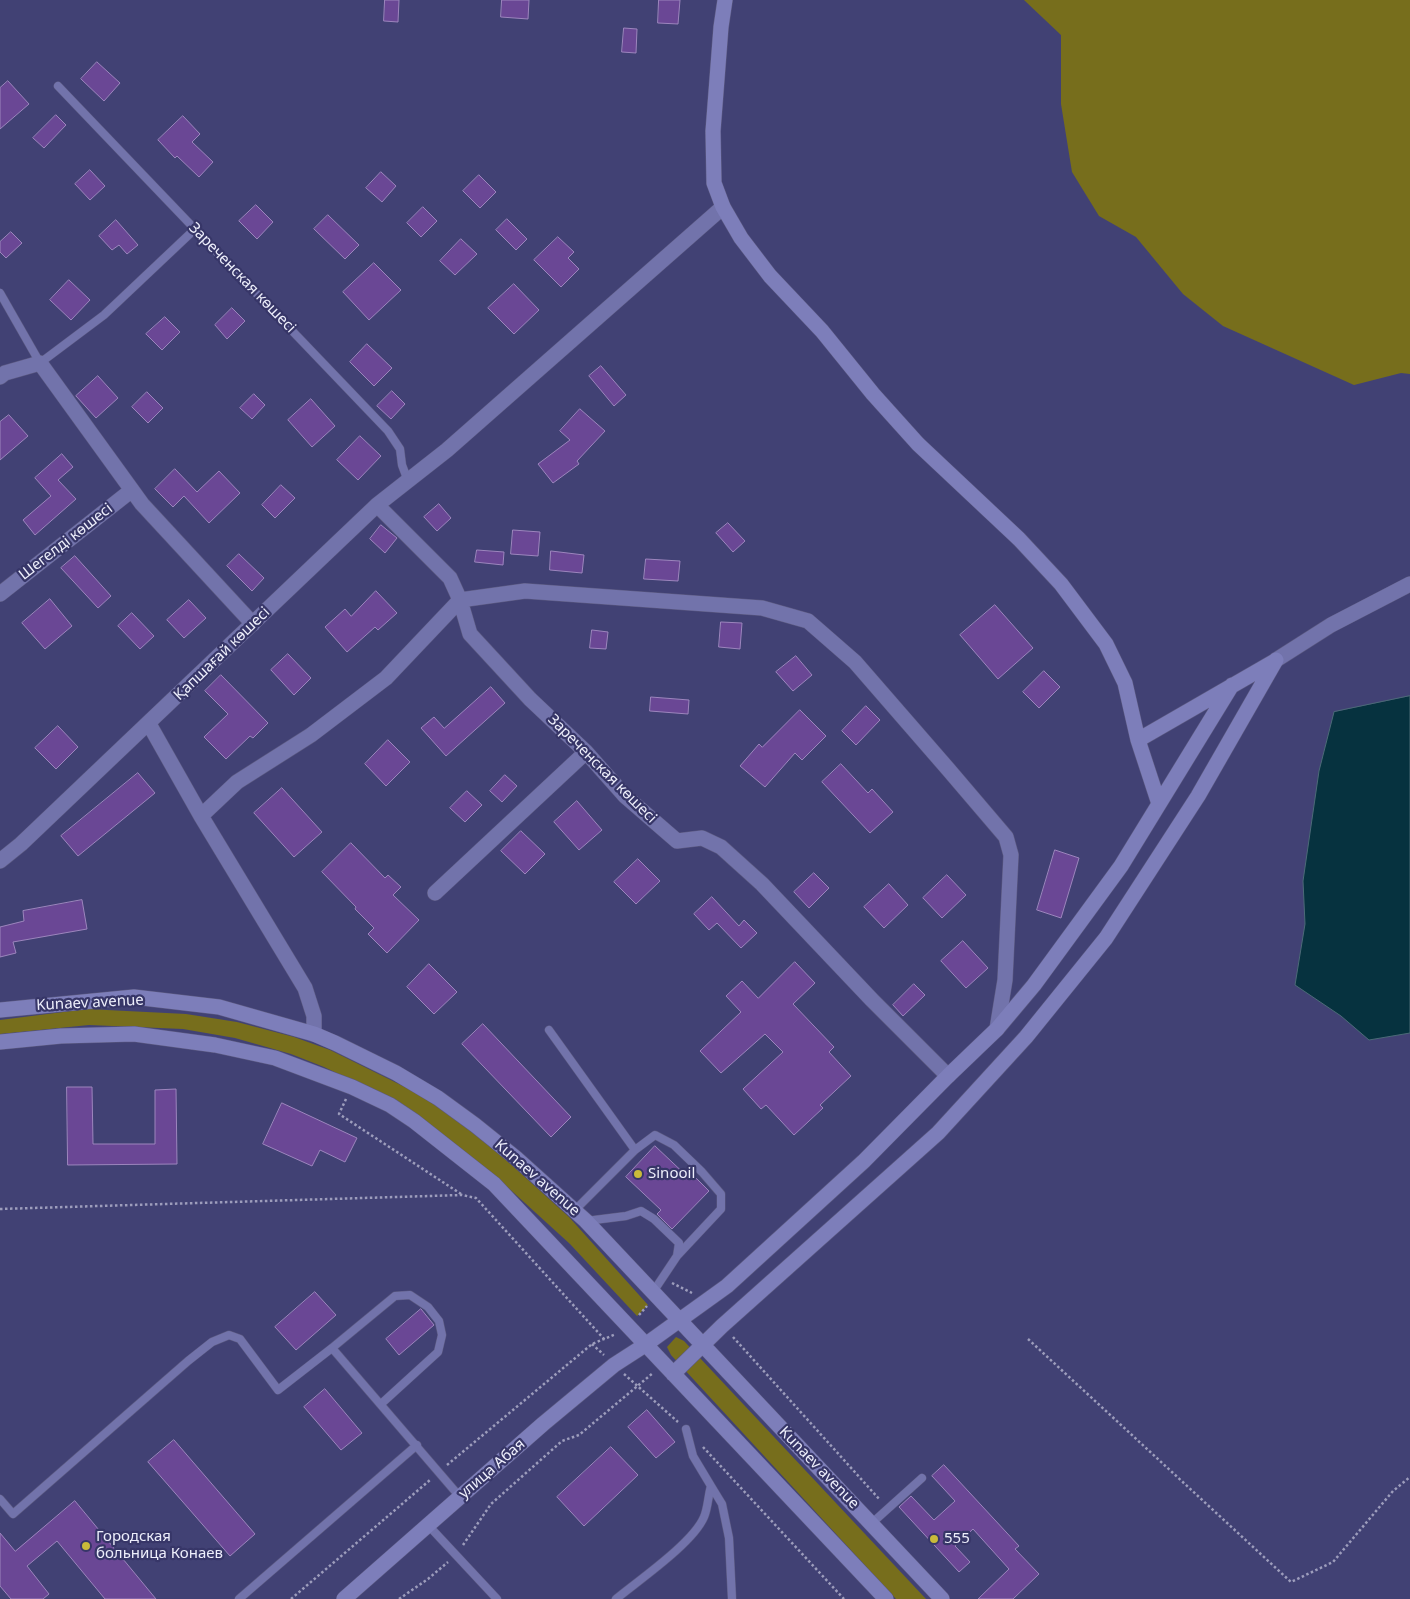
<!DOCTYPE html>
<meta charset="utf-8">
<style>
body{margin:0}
canvas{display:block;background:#414174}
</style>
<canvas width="1410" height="1599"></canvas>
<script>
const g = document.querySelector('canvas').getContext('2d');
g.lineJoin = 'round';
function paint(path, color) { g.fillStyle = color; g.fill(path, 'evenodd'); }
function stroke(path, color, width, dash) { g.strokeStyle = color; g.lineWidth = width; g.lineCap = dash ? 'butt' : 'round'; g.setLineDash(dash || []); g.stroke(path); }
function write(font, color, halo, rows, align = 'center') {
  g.font = font + ' "Noto Sans",sans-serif'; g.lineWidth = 4.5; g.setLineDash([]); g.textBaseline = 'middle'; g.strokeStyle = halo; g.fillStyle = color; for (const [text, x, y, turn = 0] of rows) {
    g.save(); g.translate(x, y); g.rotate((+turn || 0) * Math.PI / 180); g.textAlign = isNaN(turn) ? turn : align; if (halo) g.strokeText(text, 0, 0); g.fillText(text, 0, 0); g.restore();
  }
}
paint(new Path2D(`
 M1024,0h386v374l-9,-1 -47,12 -131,-59 -40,-32 -47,-57 -37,-21 -27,-44 -11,-68v-69z
 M87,1009l99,5 51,8 57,15 36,13 87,43 50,34 48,41 54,49 79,88 -11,11 -67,-72 -67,-61 -118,-87 -61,-29 -33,-13 -56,-16 -52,-9 -94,-4 -89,9v-14z
 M676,1337l8,4 242,258h-30l-225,-244 -4,-8z`), '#776e1c');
const water = new Path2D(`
 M1410,696v337l-41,7 -28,-24 -46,-31 10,-61 -2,-43 16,-110 15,-59z`);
paint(water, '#06323f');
stroke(water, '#4b6a77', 1);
const building = new Path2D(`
 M385,0h14l-1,22 -14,-1z
 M502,0h27l-1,19 -27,-2z
 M659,0h21l-2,24 -20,-1z
 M624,28l13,1 -1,24 -14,-1z
 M97,62l23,21 -16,18 -23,-22z
 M8,81l21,23 -29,25v-41z
 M56,115l10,10 -22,23 -11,-10z
 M183,116l17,18 -8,8 21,20 -14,15 -22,-21 -2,2 -17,-18z
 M90,170l15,16 -15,14 -15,-16z
 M381,172l15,14 -14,16 -16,-14z
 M479,175l17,17 -16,16 -17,-17z
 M256,205l17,17 -16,17 -18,-18z
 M423,207l14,14 -16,16 -14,-14z
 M328,215l31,30 -14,14 -31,-30z
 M507,219l20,20 -11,11 -20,-20z
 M116,220l22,25 -11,9 -8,-9 -7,5 -13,-14z
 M11,232l11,11 -16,15 -6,-6v-10z
 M558,237l16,15 -6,6 11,11 -18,18 -27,-27z
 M461,239l16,15 -22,21 -15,-14z
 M374,263l27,27 -32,30 -26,-28z
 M69,280l21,20 -19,20 -21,-20z
 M514,284l25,26 -25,24 -26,-26z
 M232,308l13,13 -18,18 -12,-14z
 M165,317l15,15 -18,18 -16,-16z
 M367,344l25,24 -18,18 -24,-24z
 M601,366l25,29 -12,11 -25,-30z
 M98,376l20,22 -22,20 -20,-22z
 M392,391l13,13 -14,15 -14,-13z
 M147,392l16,16 -15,15 -16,-16z
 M254,394l11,11 -13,14 -12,-11z
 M311,399l24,27 -23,21 -24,-27z
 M580,409l25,22 -28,30 2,3 -26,19 -15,-19 32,-24 -10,-9z
 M9,415l19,21 -28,24v-38z
 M360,436l21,20 -23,24 -21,-20z
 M62,454l11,13 -15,13 18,19 -41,36 -12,-15 28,-24 -16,-18z
 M175,469l22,23 22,-21 21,22 -31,30 -25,-27 -11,11 -18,-18z
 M281,485l14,13 -20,20 -13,-13z
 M439,504l12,14 -14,13 -13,-14z
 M728,523l17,18 -12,11 -17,-19z
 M381,525l16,13 -12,15 -15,-14z
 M513,530l27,2 -2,24 -27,-2z
 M477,550l27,2 -1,13 -28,-3z
 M551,551l33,4 -2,18 -32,-3z
 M239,554l25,24 -12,13 -25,-25z
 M75,556l36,40 -13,12 -37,-40z
 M646,559l34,2 -2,20 -34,-2z
 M376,591l21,22 -19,17 -3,-3 -28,25 -22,-25 20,-18 6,7z
 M50,599l22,27 -27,23 -23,-26z
 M189,600l17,18 -22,20 -17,-18z
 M995,605l38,43 -35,31 -38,-44z
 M132,613l22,23 -14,13 -22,-23z
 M721,622l21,1 -2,26 -21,-2z
 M592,630l16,2 -2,17 -16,-1z
 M288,654l23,24 -17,17 -23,-25z
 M796,656l16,19 -19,16 -17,-19z
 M1044,671l16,16 -21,21 -16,-16z
 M221,675l47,48 -15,15 -3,-2 -24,23 -22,-22 24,-23 -23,-23z
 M491,687l14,16 -59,53 -25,-28 13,-11 10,11z
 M651,697l38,3 -1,14 -38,-3z
 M866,706l14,14 -24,25 -14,-14z
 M800,710l26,26 -24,24 -7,-7 -30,34 -25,-21 19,-22 3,3z
 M58,726l20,21 -22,22 -21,-21z
 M388,740l22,22 -24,24 -21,-22z
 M841,764l27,29 4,-4 21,23 -23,21 -48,-51z
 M138,773l17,20 -77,63 -17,-20z
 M505,775l12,11 -15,16 -12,-11z
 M282,788l40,44 -28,25 -40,-44z
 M467,791l15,14 -17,17 -15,-14z
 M577,801l25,29 -23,20 -25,-28z
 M521,831l24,23 -20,20 -24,-23z
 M351,843l34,35 3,-3 13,12 -8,8 26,25 -32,33 -19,-19 6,-6 -19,-19 1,-2 -34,-35z
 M1055,850l24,8 -18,60 -24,-8z
 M638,859l22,22 -24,23 -22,-22z
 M814,873l15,15 -20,20 -15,-16z
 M947,875l19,20 -24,23 -19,-20z
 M889,884l19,21 -24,23 -20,-21z
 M712,897l27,29 5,-6 13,13 -16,15 -24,-25 -8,7 -15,-16z
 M82,900l5,29 -74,13 3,11 -16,4v-30l24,-6 -1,-10z
 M963,941l25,27 -22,20 -25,-27z
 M795,962l20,21 -22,21 41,43 -5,5 22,24 -31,29 3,3 -29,27 -28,-30 -5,4 -18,-20 40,-37 -18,-18 -44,39 -21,-22 41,-39 -15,-16 16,-15 16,17z
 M429,964l28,28 -23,22 -27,-27z
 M914,984l11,11 -22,21 -10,-11z
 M483,1024l88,93 -20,20 -89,-93z
 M67,1087h25l1,57h62v-54l21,-1 1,75 -109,1z
 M282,1103l75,35 -12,24 -25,-12 -8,16 -49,-22z
 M655,1146l35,33 4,-3 15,15 -37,38 -15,-15 4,-4 -35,-33z
 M315,1292l21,23 -40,35 -21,-23z
 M421,1309l13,16 -35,30 -13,-16z
 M325,1389l37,44 -21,17 -37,-43z
 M647,1410l28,32 -19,16 -28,-31z
 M174,1440l81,94 -25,22 -82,-94z
 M611,1447l27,28 -54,51 -27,-29z
 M944,1465l75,81 -4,3 24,25 -26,25h-35l31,-30 -36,-40 -18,17 15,16 -11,10 -60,-65 12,-11 23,24 21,-19 -23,-25z
 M75,1501l81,98h-51l-48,-58 -30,25 22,28 -6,5h-32l-11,-13v-53l15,18z`);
paint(building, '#6a4795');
stroke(building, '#9c85bd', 1);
const lane = new Path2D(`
 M58,86l330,345 12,18 2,16 6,16
 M0,293l40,70 64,-48 91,-86
 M549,1030l86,120
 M575,1210l60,-60 20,-15 19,10 28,27 19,22v15l-44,47
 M586,1221l40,-5 15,-5 13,8 25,24 -2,13 -24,36
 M332,1348l63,-52 15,-1 18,12 11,14 3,14 -4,17 -57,52
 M711,1486l11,18 7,34 3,61
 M0,1499l13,15 175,-153 24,-19 17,-7 11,4 38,51 54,-42 128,149
 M872,1523l50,-45
 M428,1525l69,74
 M239,1599l178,-154
 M616,1599c23,-19 77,-56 88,-82 4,-9 4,-21 7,-31l-18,-30 -7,-27`);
const street = new Path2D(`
 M0,377l5,-4 35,-10 102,141 111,120
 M377,505l73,73 10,22 10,34 60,65 56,53 39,44 52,45 25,-3 19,9 41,37 110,116 76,76
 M0,594l132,-104
 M1276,660l55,-35 79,-41
 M149,724l52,92 104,172 9,28v18
 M201,816l36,-34 74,-47 75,-57 74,-78 65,-9 237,17 46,13 47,41 93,107 58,68 5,18 -6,125 -8,49
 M0,861l21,-17 356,-339 70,-55 276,-243
 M435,893l151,-141`);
const secondary = new Path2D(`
 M725,0l-4,27 -8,104 1,52 9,24 18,31 29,38 52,55 51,63 45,50 101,95 42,45 45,60 19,39 13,57 21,64
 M1138,740l137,-79
 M0,1010l134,-13 85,10 95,27 21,9 61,30 42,25 37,27 41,33 70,63 356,378
 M0,1042l61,-6 73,-2 81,11 60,13 77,29 38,18 24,16 80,63 392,415
 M673,1374l49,-48 216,-193 88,-96 80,-99 92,-142 78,-136
 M344,1599l199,-175 71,-59 31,-20 82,-59 137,-125 84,-85 49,-47 37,-44 87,-119 111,-181`);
stroke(lane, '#5c5a81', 9);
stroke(street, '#5c5a81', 16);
stroke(secondary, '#5c5a81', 16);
stroke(new Path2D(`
 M346,1099l-7,15 122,80
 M0,1209l462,-14 14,3 129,142
 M672,1283l20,10
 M639,1315l8,-9
 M733,1337l147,163
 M1028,1339l263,243 42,-20 60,-71 17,-14
 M592,1344l12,11
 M624,1374l54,48
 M703,1447l141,152
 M447,1465l145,-121 24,-10
 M463,1545l28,-41 71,-63 17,-6 74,-62
 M291,1599l139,-119
 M399,1599l29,-20 20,-17`), '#9d9dbc', 2.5, [2.5, 2.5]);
stroke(lane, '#7273ab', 8);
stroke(street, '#7273ab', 15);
stroke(secondary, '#7d7eba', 15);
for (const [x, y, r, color] of [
 [638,1174,5,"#c9ba3a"],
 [934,1539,5,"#c9ba3a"],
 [86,1546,5,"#c9ba3a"]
]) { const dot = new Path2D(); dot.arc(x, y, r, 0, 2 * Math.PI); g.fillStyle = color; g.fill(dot); stroke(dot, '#373668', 2); }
write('15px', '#edeefb', '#373668', [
 ["Зареченская көшесі",242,278,46],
 ["Шегелді көшесі",66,542,-38],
 ["Қапшағай көшесі",222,654,-44],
 ["Зареченская көшесі",602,769,45],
 ["Kunaev avenue",90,1003,-3],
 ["Kunaev avenue",537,1178,41],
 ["Kunaev avenue",819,1468,46],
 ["улица Абая",492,1469,-41]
]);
write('15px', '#edeefb', '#373668', [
 ["Sinooil",648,1174],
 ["Городская",96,1537],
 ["больница Конаев",96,1554],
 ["555",944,1539]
], 'left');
</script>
